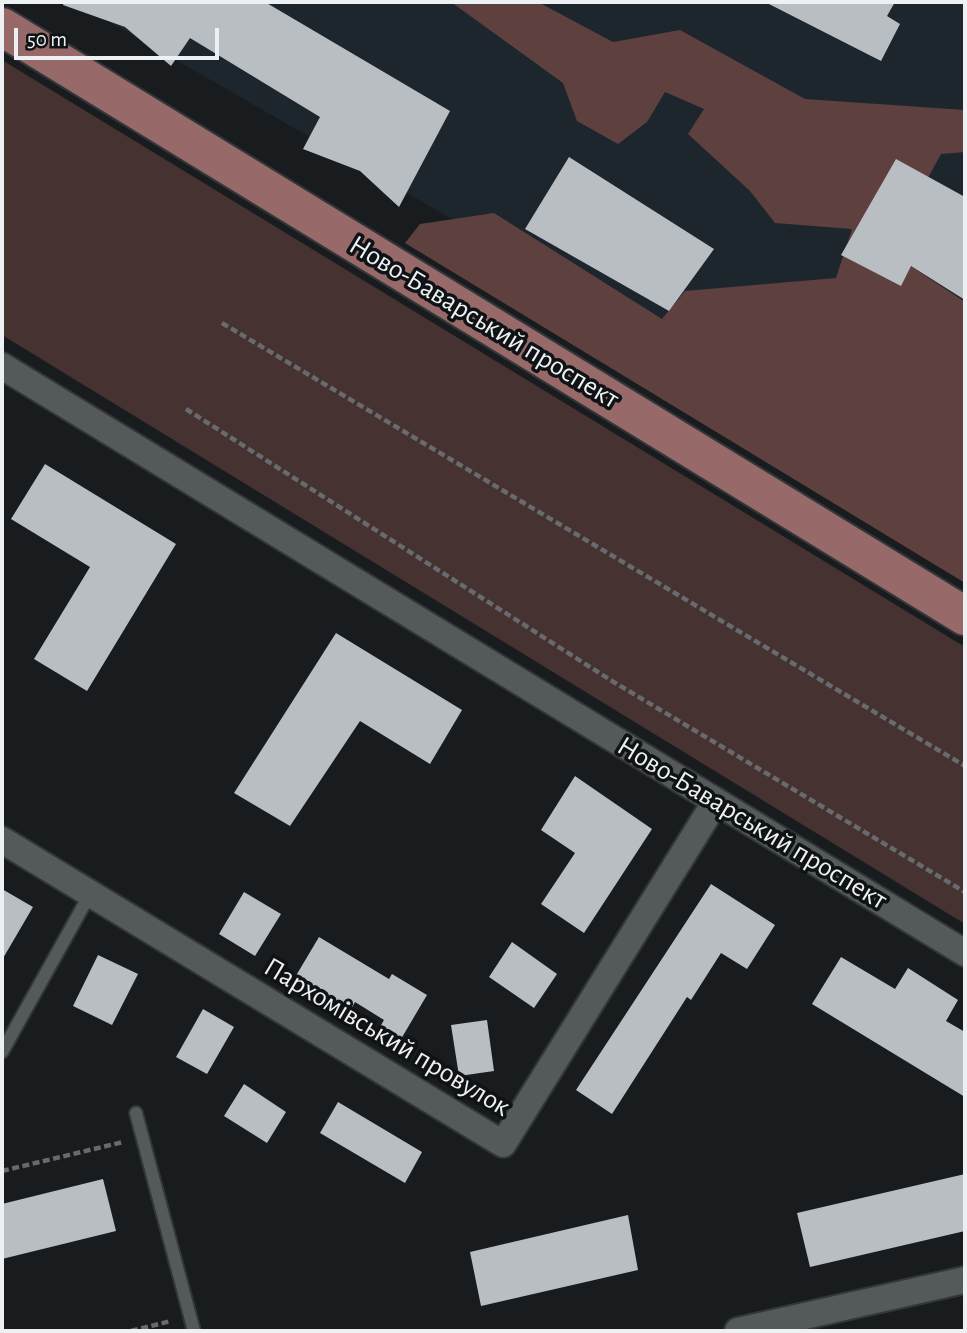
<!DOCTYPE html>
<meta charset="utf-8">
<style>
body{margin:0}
#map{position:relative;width:967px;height:1333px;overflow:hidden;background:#181c1f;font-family:"Alegreya Sans",sans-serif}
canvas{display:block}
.frame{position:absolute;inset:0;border:4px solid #eef1f3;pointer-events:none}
.scale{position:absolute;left:14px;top:28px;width:205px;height:32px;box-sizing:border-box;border:4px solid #eef1f3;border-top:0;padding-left:9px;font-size:21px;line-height:24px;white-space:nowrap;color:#eef1f3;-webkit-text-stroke:5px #0f1316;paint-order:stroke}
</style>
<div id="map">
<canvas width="967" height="1333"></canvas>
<div class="frame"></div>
<div class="scale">50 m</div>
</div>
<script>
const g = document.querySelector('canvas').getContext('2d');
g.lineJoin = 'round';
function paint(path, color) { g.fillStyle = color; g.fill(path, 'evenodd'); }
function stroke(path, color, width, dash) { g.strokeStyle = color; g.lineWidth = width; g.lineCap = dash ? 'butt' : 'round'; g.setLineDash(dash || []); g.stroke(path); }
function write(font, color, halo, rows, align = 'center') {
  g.font = font + ' "Alegreya Sans",sans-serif'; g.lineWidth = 7; g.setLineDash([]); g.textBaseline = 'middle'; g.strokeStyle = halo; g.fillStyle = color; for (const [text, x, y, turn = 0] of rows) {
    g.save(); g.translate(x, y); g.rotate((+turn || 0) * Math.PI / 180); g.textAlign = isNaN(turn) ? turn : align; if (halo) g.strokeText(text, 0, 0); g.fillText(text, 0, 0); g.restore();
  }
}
paint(new Path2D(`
 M75,2h890v512z`), '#1d262d');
paint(new Path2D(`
 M2,60l963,587v277l-963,-589z`), '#453231');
paint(new Path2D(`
 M451,2h87l75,40 67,-12 125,69 160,11v42l-24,2 -53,97 77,51v281l-560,-340 15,-19 74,-11 168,106 23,-28 151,-13 16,-49 -77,-6 -25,-32 -62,-57 16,-25 -39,-17 -18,30 -29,22 -41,-23 -14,-38z`), '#5e403f');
paint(new Path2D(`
 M64,2h201l185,109 -51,96 -39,-36 -57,-22 17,-32 -130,-79 -19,28 -46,-39 -62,-22z
 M765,2h130l-8,14 13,8 -19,37z
 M569,157l145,92 -45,62 -144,-82z
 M896,159l69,38v103l-54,-34 -10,20 -60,-31z
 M45,464l131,80 -89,147 -53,-32 56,-92 -79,-48z
 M336,633l126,77 -32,54 -70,-43 -70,105 -56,-33z
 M575,776l77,53 -68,104 -43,-29 34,-51 -34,-23z
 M711,884l64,41 -28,44 -26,-16 -30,47 -4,-3 -75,117 -36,-24z
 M2,889l31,18 -31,53z
 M244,892l37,22 -26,42 -36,-22z
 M319,937l70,42 3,-5 35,21 -26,44 -21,-12 4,-7 -29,-18 -4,7 -57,-30z
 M512,942l45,32 -23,34 -45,-31z
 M98,955l40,19 -26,51 -39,-19z
 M841,957l54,32 13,-21 50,32 -12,21 19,11v65l-153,-93z
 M203,1009l31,18 -27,47 -31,-17z
 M487,1020l7,51 -35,5 -8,-51z
 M244,1084l42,28 -19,31 -43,-27z
 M338,1102l84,50 -17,31 -85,-50z
 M965,1174v57l-155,36 -13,-54z
 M103,1179l13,52 -114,28v-55z
 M628,1215l10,55 -157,36 -11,-54z`), '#b9bec2');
const service = new Path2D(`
 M2,1052l88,-158
 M136,1113l58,218`);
const minor = new Path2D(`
 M2,366l963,587
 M2,840l501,304 213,-343
 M738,1331l227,-51`);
const primary = new Path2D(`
 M2,27l963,589`);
stroke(service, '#333638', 16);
stroke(minor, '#333638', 30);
stroke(primary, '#333638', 42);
stroke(new Path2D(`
 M222,323l743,443
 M186,409l426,272 353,211
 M2,1171l121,-29
 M131,1331l40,-10`), '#676b6e', 4.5, [7, 3.5]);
stroke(service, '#54595c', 12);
stroke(minor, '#54595c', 26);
stroke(primary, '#976969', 38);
write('28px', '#eef1f3', '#0f1316', [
 ["Ново-Баварський проспект",484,322,31],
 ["Ново-Баварський проспект",752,823,31],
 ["Пархомівський провулок",387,1037,31]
]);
</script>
